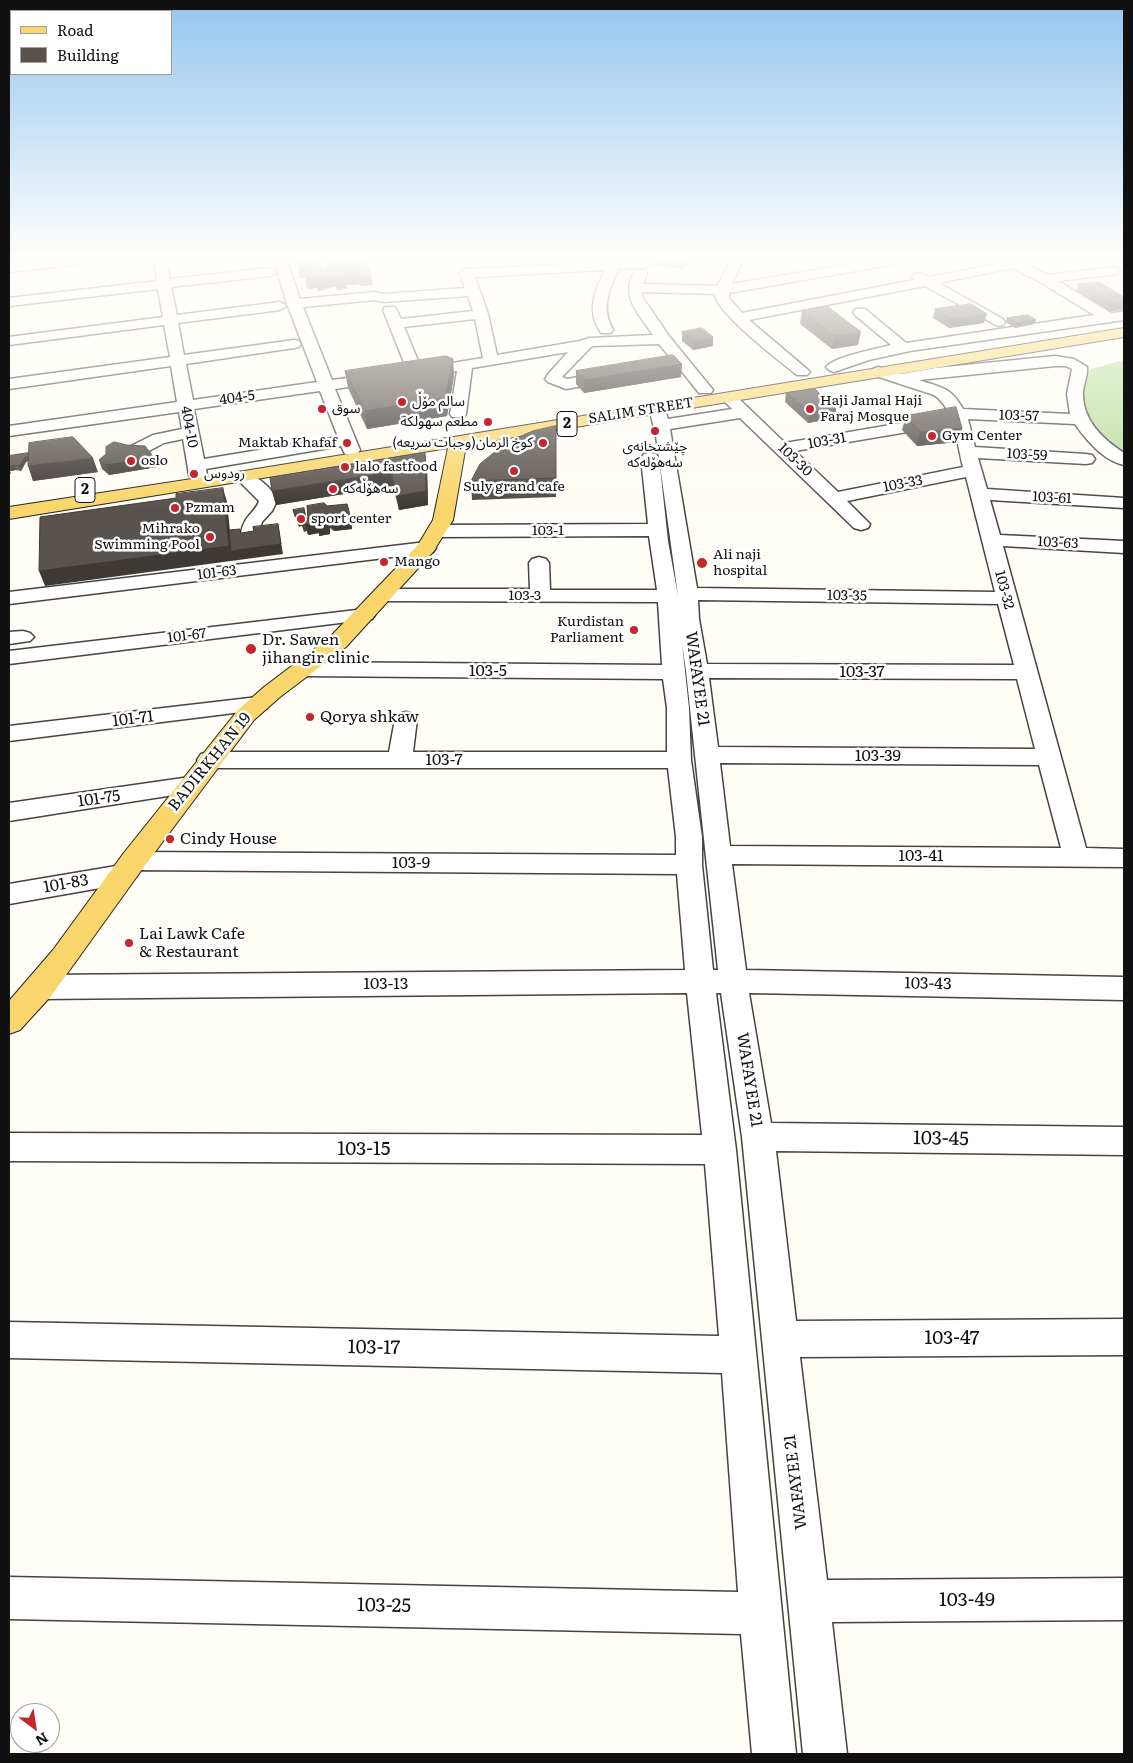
<!DOCTYPE html>
<meta charset="utf-8">
<style>
body{margin:0}
#map{position:relative;width:1133px;height:1763px;overflow:hidden;background:#fffdf5;font-family:Literata,serif}
canvas{display:block}
.frame{position:absolute;inset:0;border:10px solid #111;pointer-events:none}
.legend{position:absolute;left:10px;top:10px;width:162px;height:65px;box-sizing:border-box;background:#fff;border:1px solid #a0a0a0;margin:0;padding:6px 9px;list-style:none;font-size:15px;color:#111}
.legend li{display:flex;align-items:center;gap:10px;height:25px}
.legend b{width:25px;border:1px solid #a0a0a0}
.north{position:absolute;left:10px;top:1703px;width:50px;height:50px;box-sizing:border-box;background:#fff;border:1px solid #a0a0a0;border-radius:50%;rotate:149deg;font-size:14px;font-weight:700;line-height:20px;text-align:center;color:#111}
.north::after{content:'';display:block;margin:auto;width:18px;height:22px;background:#c4262e;clip-path:polygon(50% 0,100% 100%,50% 72%,0 100%)}
</style>
<div id="map">
<canvas width="1133" height="1763"></canvas>
<div class="frame"></div>
<ul class="legend">
<li><b style="height:6px;background:#f9d66b"></b>Road</li>
<li><b style="height:14px;background:#5a524d"></b>Building</li>
</ul>
<div class="north">N</div>
</div>
<script>
const g = document.querySelector('canvas').getContext('2d');
g.lineJoin = 'round';
function paint(path, color) { g.fillStyle = color; g.fill(path, 'evenodd'); }
function stroke(path, color, width, dash) { g.strokeStyle = color; g.lineWidth = width; g.lineCap = dash ? 'butt' : 'round'; g.setLineDash(dash || []); g.stroke(path); }
function write(font, color, halo, rows, align = 'center') {
  g.font = font + ' Literata,"Noto Sans Arabic",serif'; g.lineWidth = 5; g.setLineDash([]); g.textBaseline = 'middle'; g.strokeStyle = halo; g.fillStyle = color; for (const [text, x, y, turn = 0] of rows) {
    g.save(); g.translate(x, y); g.rotate((+turn || 0) * Math.PI / 180); g.textAlign = isNaN(turn) ? turn : align; if (halo) g.strokeText(text, 0, 0); g.fillText(text, 0, 0); g.restore();
  }
}
paint(new Path2D(`
 M1124,360v94c-12,-7 -29,-23 -36,-36 -8,-13 -8,-37 3,-49z`), '#b9dc9c');
const minor = new Path2D(`
 M40,261h43l-6,4 -68,7v-8z
 M154,261h12l4,18 100,-11 7,4 -7,4 -99,11 6,28 103,-13 7,4 -7,4 -102,13 6,32 110,-15 5,1 2,3 -2,3 -5,1 -108,16 7,36 124,-18 -30,-78 -12,-41 1,-2h13l-1,3 12,35 75,-7 9,2 81,-6 -6,-15 7,-4 182,-8 4,3 -7,4 -26,1c-11,22 -18,39 -6,61l-2,3h-10c-15,-22 -7,-41 4,-63l-130,7 13,37 9,41 83,-14 9,-3 64,-3c-14,-21 -34,-39 -18,-65h10l2,3 -4,11 74,2 14,-25h12l-11,23 136,-23h28l-6,4 -161,28v5l13,15 172,-33 -2,-3 2,-3 5,-1 10,4 73,-14 -1,-2h19l27,14 66,-8 5,1 2,3 -2,3 -60,7 53,32 13,-1v8l-214,31 -41,9 -35,12 -5,-2 -3,-3c9,-11 51,-18 65,-22l-36,-30 -2,-3 2,-3h10l41,34 188,-28 -54,-33 -28,-14 -73,15 64,36 2,3 -2,3 -5,1 -73,-40 -176,34 58,49 3,3 -3,3h-10c-16,-13 -82,-63 -82,-81l-73,-2 1,6 26,38 44,54 -2,3h-12l-19,-24 -114,20 -18,-7 -3,-3 4,-6 19,-21 -96,16 -6,46 -2,3h-12l-2,-3 7,-43 -122,18 25,61 -3,4h-12l-4,-8 -135,23 1,6 -3,4 -6,1 -6,-1 -3,-4 -6,-36 -19,4 -23,12h-12l-3,-4 3,-4 24,-12 29,-6 -3,-17 -170,24v-10l168,-24 -6,-36 -162,23v-10l161,-22 -6,-32 -155,20v-8l154,-20 -5,-28 -149,17v-8l148,-17zM468,296l5,15 -72,8 -6,-12h-10l-2,3 24,60 -75,10 -29,-73 72,-7 9,2zM475,319l8,39 -62,10 -17,-41zM659,344l14,17 -106,18 -5,-2 30,-31zM320,391l18,46 -134,22 -10,-50z
 M1055,356l19,3 13,8c1,9 -4,18 -4,27 0,27 20,45 41,59v12c-20,-4 -38,-25 -49,-41l-107,-5 7,28 111,7 6,1 3,4 -3,4 -6,1 -108,-6 9,31 137,9v10l-134,-8 10,35 124,6v12l-121,-7 83,302 38,1v18l-392,-3 14,106 378,7v23l-375,-7 22,130 353,4v28l-348,-4 20,170 328,-2v36l-324,2 27,223 297,-2v42l-292,2 15,132h-44l-61,-617 -21,-144h-5l20,157 60,604h-44l-11,-120 -732,-15v-42l729,15 -16,-219 -713,-15v-36l710,14 -14,-172 -696,-3v-28l693,2 -15,-142 -647,6 -10,-4 -4,-8 4,-8 10,-4 645,-5 -8,-96 -543,-4 2,4 -4,7 -9,3 -114,20v-20l113,-19 -2,-4 4,-7 9,-2 543,3v-18l-8,-69h-459l-8,-2 -4,-6 4,-6 8,-2h180l6,-33 3,-5 8,-2 8,2 3,5 -4,33h254v-44l-4,-29 -360,-3 -8,-2 -3,-5 3,-5 8,-2 359,3 -4,-63 -275,-1 -7,-2 -3,-4 3,-4 7,-2h147l-1,-26 3,-4 7,-2 7,2 3,4 1,27h107l-8,-54 -211,1 -7,-2 -2,-4 2,-4 7,-2 210,-1 -7,-66 3,-4 6,-1 6,1 3,4 9,83 10,55 -22,-160 -7,-28 2,-3h12l5,14 64,-10 -12,-12 2,-3h12l51,49 152,-26 6,2 2,3 -2,3 -6,2 -142,24 43,41 125,-25c-6,-23 -8,-58 -29,-72l-61,-20 -3,-3 3,-3 5,-2 23,7 35,-6zM1055,366h11l6,3 -5,25 3,20 -107,-5c-12,-22 -21,-21 -44,-29zM740,418l114,110 7,2 7,-2 2,-4 -23,-23 119,-24 29,115 -298,-4 -27,-159zM698,600l300,4 16,61 -307,-1 -8,-45zM682,643l4,28 32,299h-5l-11,-105v-28l-11,-77 -2,-52zM709,678l308,1 18,70 -317,-2zM720,763l319,2 22,83 -331,-2z
 M244,472c11,2 31,18 33,29l-5,10 -10,11 -5,15 -7,2 -7,-2 -2,-4c3,-18 15,-21 18,-32l-24,-24 3,-4z
 M426,542l7,2 3,4 -3,4 -424,52v-12z
 M365,609l7,2 3,4 -3,4 -363,45v-13z
 M23,631l7,2 4,4 -4,4 -21,3v-12z
 M258,697l8,2 3,5 -3,5 -257,32v-15z
 M190,777l9,2 3,6 -3,6 -190,30v-18z`);
const major = new Path2D(`
 M1124,328v9l-658,108 -13,75 -20,32 -87,95 -66,50 -26,23 -111,148 -92,128 -31,34 -11,4v-33l44,-51 70,-96 115,-144 26,-23 66,-50 88,-92 15,-25 15,-72 -439,71v-12l235,-36z`);
stroke(minor, '#444', 3);
stroke(major, '#222', 2);
paint(minor, '#fff');
paint(major, '#f9d66b');
paint(new Path2D(`
 M307,261l18,11 -2,-11h41l9,24 -12,1 -2,-2 -13,1 1,3 -10,2 -1,-4 -17,5 -2,-3 -9,1 -2,-3 -1,-8h-5l-1,-2 -2,-13z
 M609,261h30l-29,2z
 M654,261h37l-8,8 -29,-4z
 M1078,284l46,13v13l-15,1 -33,-19z
 M935,309l49,14 -35,5 -16,-10z
 M802,311l56,34 -26,4 -32,-25z
 M1007,318l29,2 -2,4 -19,4 -9,-6z
 M682,332l31,14 -20,4 -11,-9z
 M682,364l-1,13 -97,16 -8,-9v-13z
 M345,371l109,5 -7,40 -80,13 -19,-41z
 M786,393l50,16 -1,9 -27,5 -23,-21z
 M906,416l56,12 -4,14 -41,4 -15,-16z
 M556,426v71l-84,3 -1,-19z
 M28,453l70,19 -65,9 -5,-20 -2,1 -5,9 -5,-1 -6,1 1,3h-2v-18z
 M99,460l58,7 -48,8 -7,-6z
 M427,467l1,38 -29,5 -6,-24 -117,19 -4,-14z
 M327,506l24,13 1,10 -18,2 -4,-3v6l-11,2v-3l-11,2 -1,-4 -3,1 -2,-6 -3,1 -5,-12 -1,-5 13,8h2z`), '#4d4742');
paint(new Path2D(`
 M683,261h8l-8,8z
 M352,262l1,10 4,-1 2,13 -13,1 1,3 -10,2 -1,-13 1,-13z
 M307,265l2,11 6,-1 2,13 -9,1 -2,-13 -2,-2 1,4h-5l-2,-12z
 M371,273l2,12 -12,1 -2,-12z
 M334,274l2,12 -17,5 -2,-12z
 M1124,301v9l-15,1 3,-8z
 M987,314l-3,9 -35,5 2,-9z
 M1036,320l-2,4 -19,4 1,-5z
 M861,332l-3,13 -26,4 2,-13z
 M713,337v9l-20,4 1,-9z
 M453,359l1,17 -7,40 -80,13 -2,-18z
 M682,364l-1,13 -97,16v-13z
 M836,409l-1,9 -27,5 2,-10z
 M962,428l-4,14 -41,4 3,-14z
 M28,453l3,7 -5,2 -5,9 -2,-5 6,-9z
 M425,453l2,14 1,38 -29,5 -2,-14z
 M93,458l5,14 -65,9 -5,-15z
 M154,458l3,9 -48,8 -3,-10z
 M14,465l2,5 -6,1 -1,-2v-3z
 M391,472l2,14 -117,19 -4,-14z
 M223,488l4,14 5,49 46,-27 5,30 -238,32 -6,-15z
 M328,518l2,16 -11,2v-3l-11,2 -2,-10z
 M351,519l1,10 -18,2 -1,-10z`), '#3f3936');
const building = new Path2D(`
 M307,261h12l6,11 6,-1 -6,-10h39l7,12 -12,1 -2,-3 -14,2 2,3 -9,1 -2,-3 -17,5 -2,-4 -9,1 -2,-2 8,-1 -5,-8 -9,1 -1,-3zM352,262l3,5 -15,2 -3,-5z
 M1099,282l25,15v4l-12,2 -34,-19z
 M971,304l16,10 -36,5 -16,-10z
 M827,306l34,26 -27,4 -32,-25z
 M1028,315l8,5 -20,3 -9,-5z
 M702,328l11,9 -19,4 -12,-9z
 M673,355l9,9 -98,16 -8,-9z
 M446,356l7,3 -8,39 -80,13 -20,-40z
 M815,389l21,20 -26,4 -24,-20z
 M956,407l6,21 -42,4 -14,-16z
 M556,426v52l-85,3 9,-17 27,-22 26,-11z
 M73,437l20,21 -65,8 1,-23z
 M114,442l13,3 18,1 9,12 -48,7 -7,-5 7,-6v-7z
 M28,453l1,3 -4,1 -6,9 -5,-1 -5,1v-10z
 M425,453l1,38 -29,5 -6,-24 -119,19 -2,-13z
 M223,488l6,58 -190,25 1,-54 136,-19v-4z
 M324,503l3,3 20,-2 4,15 -18,2 -5,-3v6l-11,2 1,-3 -12,2 -1,-3h-3v-3l6,-1 -1,-12z
 M304,508l2,10 -4,1v2l-4,1 -5,-12z
 M278,524l3,20 -50,7 -2,-21 11,-1 1,4 13,-2 -1,-4z`);
paint(building, '#5a524d');
stroke(building, '#3f3936', 1);
const sky = g.createLinearGradient(0, 0, 0, 508);
sky.addColorStop(0, '#95c6ee');
sky.addColorStop(0.51, '#fffefa');
sky.addColorStop(1, '#fffefa00');
g.fillStyle = sky;
g.fillRect(0, 0, 1133, 508);
for (const [x, y, r, color] of [
 [402,402,5,"#c4262e"],
 [322,409,5,"#c4262e"],
 [810,409,5,"#c4262e"],
 [488,422,5,"#c4262e"],
 [655,431,5,"#c4262e"],
 [932,436,5,"#c4262e"],
 [347,443,5,"#c4262e"],
 [543,443,5,"#c4262e"],
 [131,461,5,"#c4262e"],
 [345,467,5,"#c4262e"],
 [514,471,5,"#c4262e"],
 [194,474,5,"#c4262e"],
 [333,489,5,"#c4262e"],
 [175,508,5,"#c4262e"],
 [301,519,5,"#c4262e"],
 [210,537,5,"#c4262e"],
 [384,562,5,"#c4262e"],
 [702,563,6,"#c4262e"],
 [634,630,5,"#c4262e"],
 [251,649,6,"#c4262e"],
 [310,717,5,"#c4262e"],
 [170,839,5,"#c4262e"],
 [129,943,5,"#c4262e"]
]) { const dot = new Path2D(); dot.arc(x, y, r, 0, 2 * Math.PI); g.fillStyle = color; g.fill(dot); stroke(dot, '#fff', 2); }
write('14px', '#111', '#fff', [
 ["404-5",237,398,-8],
 ["SALIM STREET",641,411,-9],
 ["103-57",1019,416,2],
 ["404-10",189,427,80],
 ["103-31",827,441,-10],
 ["103-59",1027,455,3],
 ["103-30",795,460,44],
 ["103-33",903,484,-11],
 ["103-61",1052,498,3],
 ["103-1",548,531],
 ["103-63",1058,543,3],
 ["101-63",217,573,-7],
 ["103-32",1004,590,75],
 ["103-3",525,596],
 ["103-35",847,596,1],
 ["101-67",187,636,-7]
]);
write('14px', '#111', '#fff', [
 ["Haji Jamal Haji",820,401],
 ["Faraj Mosque",820,417],
 ["سالم مۆڵ",412,402],
 ["سوق",332,409],
 ["مطعم سهولكة",478,422,"right"],
 ["Gym Center",942,436],
 ["Maktab Khafaf",337,443,"right"],
 ["كوخ الرمان(وجبات سريعه)",533,443,"right"],
 ["چێشتخانەی",655,447,"center"],
 ["سەهۆلەکە",655,463,"center"],
 ["oslo",141,461],
 ["lalo fastfood",355,467],
 ["رودوس",204,474],
 ["Suly grand cafe",514,487,"center"],
 ["سەهۆڵەکە",343,489],
 ["Pzmam",185,508],
 ["sport center",311,519],
 ["Mihrako",200,529,"right"],
 ["Swimming Pool",200,545,"right"],
 ["Ali naji",713,555],
 ["hospital",713,571],
 ["Mango",394,562],
 ["Kurdistan",624,622,"right"],
 ["Parliament",624,638,"right"]
], 'left');
for (const [x, y, w] of [
 [567,424,20],
 [85,490,20]
]) { const box = new Path2D(); box.roundRect(x - w / 2, y - 12.5, w, 25, 4); g.fillStyle = '#fff'; g.fill(box); stroke(box, '#111', 1); }
write('bold 15px', '#111', null, [
 ["2",567,424],
 ["2",85,490]
]);
write('16px', '#111', '#fff', [
 ["Dr. Sawen",262,640],
 ["jihangir clinic",262,658],
 ["Qorya shkaw",320,717],
 ["Cindy House",180,839],
 ["Lai Lawk Cafe",139,934],
 ["& Restaurant",139,952]
], 'left');
write('16px', '#111', '#fff', [
 ["103-5",488,671],
 ["103-37",862,672],
 ["WAFAYEE 21",697,679,82],
 ["101-71",133,719,-7],
 ["103-39",878,756],
 ["103-7",444,760],
 ["BADIRKHAN 19",210,762,-51],
 ["101-75",99,799,-8],
 ["103-41",921,856],
 ["103-9",411,863],
 ["101-83",66,884,-10],
 ["103-13",386,984],
 ["103-43",928,984,1],
 ["WAFAYEE 21",749,1080,81],
 ["WAFAYEE 21",796,1482,-97]
]);
write('19px', '#111', '#fff', [
 ["103-45",941,1139,1],
 ["103-15",364,1149],
 ["103-47",952,1338],
 ["103-17",374,1348,1],
 ["103-49",967,1600],
 ["103-25",384,1606,1]
]);
</script>
